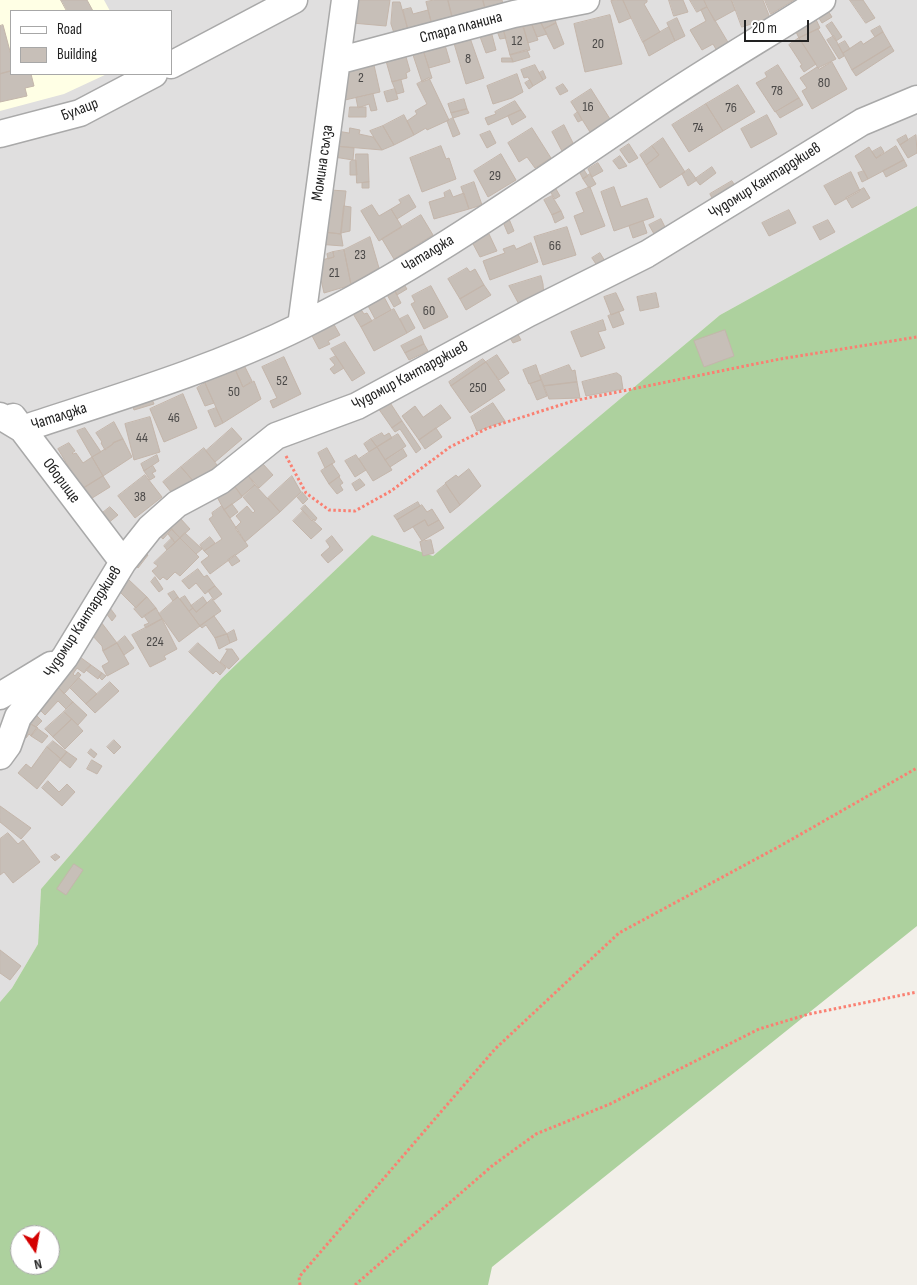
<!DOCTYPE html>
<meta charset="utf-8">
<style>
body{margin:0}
#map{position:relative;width:917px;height:1285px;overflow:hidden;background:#f2efe9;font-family:"Sofia Sans Condensed",sans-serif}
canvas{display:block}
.legend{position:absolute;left:10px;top:10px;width:162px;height:65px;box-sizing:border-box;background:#fff;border:1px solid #a7a7a7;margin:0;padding:6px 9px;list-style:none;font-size:15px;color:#222}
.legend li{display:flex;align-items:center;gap:10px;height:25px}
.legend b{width:25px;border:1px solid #a7a7a7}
.north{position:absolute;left:10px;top:1225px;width:50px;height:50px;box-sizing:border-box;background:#fff;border:1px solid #a7a7a7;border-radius:50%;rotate:168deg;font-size:14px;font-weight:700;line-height:20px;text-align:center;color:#222}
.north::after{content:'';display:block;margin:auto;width:18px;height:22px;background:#d40000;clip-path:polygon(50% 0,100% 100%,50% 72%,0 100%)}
.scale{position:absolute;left:744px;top:20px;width:65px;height:22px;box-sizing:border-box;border:2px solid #222;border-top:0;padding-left:6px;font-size:15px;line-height:18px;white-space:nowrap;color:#222;-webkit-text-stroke:4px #fff;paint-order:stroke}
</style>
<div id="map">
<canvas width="917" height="1285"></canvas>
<ul class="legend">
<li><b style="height:6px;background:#fff"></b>Road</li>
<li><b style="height:14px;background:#c7bfb8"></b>Building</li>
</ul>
<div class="north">N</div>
<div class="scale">20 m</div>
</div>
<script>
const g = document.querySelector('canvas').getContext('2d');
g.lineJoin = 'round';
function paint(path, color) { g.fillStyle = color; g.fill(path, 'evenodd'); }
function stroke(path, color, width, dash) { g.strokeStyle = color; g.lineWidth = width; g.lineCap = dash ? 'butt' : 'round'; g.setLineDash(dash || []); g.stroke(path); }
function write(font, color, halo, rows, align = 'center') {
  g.font = font + ' "Sofia Sans Condensed",sans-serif'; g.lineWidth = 4; g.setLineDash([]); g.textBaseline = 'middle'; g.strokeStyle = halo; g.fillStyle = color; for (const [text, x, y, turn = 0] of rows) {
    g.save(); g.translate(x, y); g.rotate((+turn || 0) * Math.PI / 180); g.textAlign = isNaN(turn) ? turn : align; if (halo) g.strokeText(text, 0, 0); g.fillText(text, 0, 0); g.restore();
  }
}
paint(new Path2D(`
 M0,0h917v206l-197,109 -287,241 -61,-21 -151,144 -180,210 -3,55 -26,44 -12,14zM11,11h160v63h-160z`), '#e0dfdf');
paint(new Path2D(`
 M0,0h104l6,11h-99v63h96l-43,20 -64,17z`), '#ffffe5');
paint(new Path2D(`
 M917,206v720l-425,341 -4,18h-488v-283l12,-14 26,-44 3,-55 180,-210 151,-144 61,21 287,-241zM20,1235h30v30h-30z`), '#add19e');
const building = new Path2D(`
 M61,0h26l6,11h-26z
 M355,0h35l-4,26 -34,-3z
 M434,0h14l5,20 -21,5 -6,-23z
 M448,0h35l3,12 -33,8z
 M483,0h19l2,7 -18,5z
 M617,0h6l8,18 -12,5 -8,-22z
 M623,0h24v2l-3,2 16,28 -17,10z
 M669,0h14l5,12 -14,4z
 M690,0h14l3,7 -10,5z
 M704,0h27l4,10 -20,11z
 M732,0h31l7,18 -28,9z
 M765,0h29l-23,14z
 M850,0h13l12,18 -9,5z
 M393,2h7l8,28 -13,6 -4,-12z
 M823,3l9,14 -10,6 -9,-14z
 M707,7l22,37 -12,7 -4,-7 -11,6 -12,-20 16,-9 -5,-11z
 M411,8l2,6 15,-4 4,15 -24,5 -5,-20z
 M610,15l12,49 -37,8 -11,-48z
 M814,15l6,13 -21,10 -6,-12z
 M677,18l8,18 -10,5 -8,-18z
 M555,19l1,4 -12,6 -3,-6z
 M832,22l10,15 -6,4 -10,-15z
 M541,23l6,11 -10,3 -5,-12z
 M556,23l8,21 -10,5 -10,-20z
 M3,25l8,30v16l-11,3v-48z
 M523,25l7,25 -20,5 -7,-26z
 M532,25l6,15 -10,3 -5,-16z
 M880,26l3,6 -8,5 -4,-6z
 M669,27l6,14 -26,15 -6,-14z
 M503,29l3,9 -6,1 -3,-8z
 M818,29l18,30 -18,9 -19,-30z
 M491,31l5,19 -10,3 -7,-19z
 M883,32l8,14 -39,24 -9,-17 18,-12 2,3z
 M469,35l15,43 -18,6 -13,-44z
 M834,36l10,20 -5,3 -12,-19z
 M799,38l17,26 -12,8 -4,-6 2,-1 -13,-20z
 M845,41l5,8 -7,4 -5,-8z
 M445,45l5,17 -21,6 -5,-15z
 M891,46l3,5 -38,25 -4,-6z
 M527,50l3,7 -17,5 -3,-7z
 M424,53l8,25 -10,4 -9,-27z
 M406,57l4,14 -4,2 1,5 -15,4 -6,-21z
 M502,58h10l1,4h-11z
 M832,62l15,27 -35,20 -10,-18 5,-3 -7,-10 17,-11 2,2z
 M374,65l6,27 -35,8 -2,-14 1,-14z
 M535,65l8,15 -10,6 -5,-9 -4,1 -3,-8z
 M778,65l21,33 -24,14 -19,-29 11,-6 -2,-4z
 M11,71v3h20l3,12 -9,2 2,8 -27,6v-28z
 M543,71l3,7 -3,2 -4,-7z
 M517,74l6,18 -11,6 -19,6 -6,-18z
 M429,78l20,42 -22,10 -1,-2 -12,7 -7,-14 10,-7 -2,-3 12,-7 -10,-20z
 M401,80l3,12 -7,2 -5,-12z
 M530,80l3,6 -4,3 -4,-6z
 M563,84l5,7 -8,4 -4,-7z
 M738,85l17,27 -32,19 -17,-27z
 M395,89l3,10 -11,3 -3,-10z
 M591,89l19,30 -20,13 -19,-30z
 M373,94l4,16 -6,1 -2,-7 -11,4 -2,-10z
 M799,98l4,7 -23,13 -4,-6z
 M464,99l3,10 -16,4 -3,-9z
 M515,101l6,9 -33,15 -3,-7 11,-4 -1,-2z
 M706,104l17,27 -34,21 -17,-27z
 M350,107h16v10h-17z
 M467,109l2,4 -16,5 -2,-5z
 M521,110l5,7 -14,8 -4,-9z
 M578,112l4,8 -4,2 -4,-7z
 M404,115l10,20 -20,10 -11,-19z
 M767,115l10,19 -26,14 -10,-19z
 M453,118l7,16 -7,3 -6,-16z
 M564,125l9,18 -11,8 -10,-19z
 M383,126l11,19 -12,5 -12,-19z
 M350,128l10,2 -1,4 14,3 9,13 -47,-4 2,-15 12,2z
 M532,128l19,30 -16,10 -8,-11 -8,5 -11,-19z
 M490,131l6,12 -9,5 -7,-13z
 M906,135l2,5 -8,5 -3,-5z
 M916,135l1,18 -9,5 -8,-13z
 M663,138l22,34 -25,16 -14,-23 13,-10 -7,-9z
 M629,144l9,14 -9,5 -9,-13z
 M335,146l19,2 -1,12 -19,-3z
 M441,146l5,13 3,-1 7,21 -34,13 -12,-34z
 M652,146l7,9 -13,10 -6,-10z
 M896,146l8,14 -36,19 -13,-23 14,-9 7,11z
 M881,147l3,5 -8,6 -4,-6z
 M356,154h12l1,28 -12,1z
 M501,154l15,26 -28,17 -14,-26z
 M620,156l7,10 -8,3 -6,-8z
 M353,160h3l1,15h-7v-13z
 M904,160l3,6 -21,11 -3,-6z
 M598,163l5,8 -11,6 -4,-8z
 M712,167l4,6 -16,12 -5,-6z
 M689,169l8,11 -9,6 -6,-12z
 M584,170l4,6 -5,3 -3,-6z
 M864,171l4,8 -6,3 -4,-9z
 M851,172l9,19 -25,14 -11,-19z
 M590,174l6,10 -7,4 -6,-9z
 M732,181l4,6 -23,13 -3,-6z
 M369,182v6h-7v-5z
 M474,182l8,23 -13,4 -8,-22z
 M590,187l15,39 -24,9 -7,-19 10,-4 -8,-19z
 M614,187l7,20 26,-9 7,19 -40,14 -13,-39z
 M864,188l6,10 -18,10 -6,-10z
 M556,189l4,7 -5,3 -4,-6z
 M330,190l16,1 -5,43 -17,-2z
 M450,190l3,7 11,-4 5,16 -35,10 -5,-17 16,-5 -1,-4z
 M409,195l7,12 -19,12 -6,-10 10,-6 -2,-3z
 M552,196l9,15 -9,4 -8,-15z
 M372,205l7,11 12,-7 11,18 -23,14 -18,-30z
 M344,206l7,1 -1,24 -9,2z
 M789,210l7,13 -27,13 -7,-13z
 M561,211l3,7 -9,5 -3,-8z
 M421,215l12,20 -39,24 -12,-20z
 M509,219l5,12 -6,3 -5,-12z
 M661,219l8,16 -11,6 -9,-16z
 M828,220l7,12 -15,8 -7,-13z
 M643,221l4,12 -14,5 -4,-12z
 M567,227l9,28 -33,10 -9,-28z
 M324,232l17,2 2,12 -26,-2z
 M489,234l8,17 -17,6 -9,-17z
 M370,237l9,31 -28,16 -7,-34z
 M531,243l7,19 -48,18 -7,-19 22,-8 -2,-4 11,-4 2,4z
 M344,250l7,35 -27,8 -7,-32 17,-4 -1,-5z
 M333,252l1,5 -6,2 -1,-5z
 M600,253l8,13 -8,4 -8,-12z
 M467,268l3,4 5,-3 9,16 -24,14 -12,-20z
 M541,276l2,8 1,14 -23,10 -12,-22z
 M403,283l4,6 -10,6 -3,-6z
 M484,285l7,10 -25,15 -6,-11z
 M431,286l17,31 -24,12 -13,-25 4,-2 -3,-6z
 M394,289l7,14 -7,4 -8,-14z
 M616,293l8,17 -13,5 -7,-18z
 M656,293l3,14 -19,4 -3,-14z
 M383,295l8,15 -16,9 -8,-15z
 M360,308l4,6 3,-1 5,8 -11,6 -9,-15z
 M394,309l13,24 -33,18 -13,-24z
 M619,312l5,12 -11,4 -5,-12z
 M408,315l7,13 -8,5 -7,-14z
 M603,320l3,10 -8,2 7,16 -24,9 -10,-25z
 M332,321l8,14 -12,6 2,3 -11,5 -9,-17z
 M515,329l6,11 -8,3 -6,-10z
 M725,330l9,26 -30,11 -10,-26z
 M421,336l3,8 -19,9 -4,-7z
 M345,342l20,31 -13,8 -21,-32z
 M424,344l4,7 -19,9 -4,-7z
 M497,355l12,18 -10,7 -13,-18z
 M336,356l8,12 -10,6 -4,-5 5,-4 -5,-6z
 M284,357l17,37 -28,14 -3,-7 7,-3 -15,-31z
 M483,359l3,3 -35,24 -2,-4z
 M486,362l19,28 -35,23 -19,-27z
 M244,365l8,16 -9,6 -8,-18z
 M536,365l5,15 -12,4 -6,-14z
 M569,365l3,6 3,-1 2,12 -33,4 -4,-10z
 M235,369l8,18 11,-6 7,18 -38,24 -18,-40z
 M617,373l4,3 2,13 -37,7 -4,-14z
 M541,380l6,16 -10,4 -7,-16z
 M577,382l3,16 -31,1 -5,-13z
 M205,383l9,20 -9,3 -8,-18z
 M149,392l5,12 -20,6 -4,-11z
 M183,394l14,34 -33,14 -14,-33z
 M389,401l13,20 -10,7 -14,-20z
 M493,403l12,18 -28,10 -6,-14z
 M441,405l10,13 -32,22 -17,-24 13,-10 8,11z
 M216,408l7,15 -8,4 -7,-16z
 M150,417l10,35 -26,8 -9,-36z
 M402,421l19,28 -5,4 -16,-24 -5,3 -3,-4z
 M114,422l9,17 -10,4v1l-8,6 -4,-7 1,-1 -6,-9z
 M85,428l16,24 -9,5 -15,-26z
 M232,428l10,11 -27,23 -9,-11z
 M436,428l6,9 -17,12 -6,-9z
 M382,433l2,3 5,-3 3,5 -15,9 -6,-8z
 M398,434l8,12 -21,14 -8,-13z
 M123,439l9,18 -29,19 -11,-19 21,-13v-1z
 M371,439l6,8 -8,5 -5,-8z
 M69,443l6,8 -3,2 1,1 3,-1 7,10 9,-6 11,19 -21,13 -24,-40z
 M377,447l15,23 -19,11 -14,-22z
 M204,448l13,17 -22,18 -14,-16z
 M327,448l8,14 -10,6 -7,-15z
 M403,449l4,7 -17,11 -5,-7z
 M157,455l2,6 -15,10 -3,-7z
 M356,455l10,15 -11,7 -10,-16z
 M263,464l10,11 -14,13 -13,-15z
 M332,464l8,12 -11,8 -8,-13z
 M153,466l3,5 -4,2 3,4 -5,3 -6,-9z
 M181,467l14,16 -19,15 -13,-16z
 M469,469l12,17 -21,19 -15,-22 11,-8 2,2z
 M246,473l9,12 -13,11 -9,-12z
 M145,475l17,22 -27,21 -17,-22z
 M103,476l7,11 -21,13 -7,-11z
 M292,476l9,16 -21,20 -12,-14z
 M339,477l4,6 -3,2 3,5 -6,4 -8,-10z
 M360,479l5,6 -9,6 -4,-7z
 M233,484l9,13 -18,13 -8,-15z
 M446,484l14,21 -10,8 -13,-22z
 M255,485l25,27 -35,30 -10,-14 6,-6 -5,-6 11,-10 6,7 2,-2 -12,-14z
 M302,492l6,7 -5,5 -6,-7z
 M418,502l2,4 -23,14 -3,-4z
 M232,504l6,8 -8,6 -6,-8z
 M305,505l12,13 -2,3 -1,-2 -2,2 -11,-12z
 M422,505l5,7 5,-3 7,11 -11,6 -3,-6 -21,12 -7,-12z
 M222,506l26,40 -38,28 -9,-12 8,-6 -5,-5 18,-12 -13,-20 4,-3 -1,-3z
 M110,507l8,8 -11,9 -7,-9z
 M303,511l19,18 -11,10 -18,-18z
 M180,518l10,11 -10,9 -11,-11z
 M425,520l3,6 11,-6 5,8 -22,13 -9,-14z
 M169,527l3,2 -9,10 -8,-7z
 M172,529l8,9 -5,5 -7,-9z
 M185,533l17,16 -6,5 -16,-16z
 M332,536l11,14 -15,13 -7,-8 9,-8 -4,-6z
 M210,537l5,6 -11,8 -4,-6z
 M172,538l3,5 -8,7 -3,-4z
 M180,538l19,19 -19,19 -5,-4 -8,8 -4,-3 -3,3 -8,-9 6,-5 -4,-3z
 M431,540l3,13 -11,3 -3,-14z
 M141,549l7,6 -10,13 -6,-7z
 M235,555l5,6 -8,5 -4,-6z
 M198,569l6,8 3,-2 8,11 -10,8 -9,-11 -7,6 -7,-8z
 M155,577l8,12 -4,3 -8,-10z
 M129,580l18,17 -11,11 -17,-17z
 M215,586l7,8 -8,6 -6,-9z
 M174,591l4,6 -5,4 -5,-7z
 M185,596l8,12 -4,3 -9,-12z
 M147,597l9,11 -14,10 -8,-9z
 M178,597l22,29 -21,16 -20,-28z
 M203,597l4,6 -11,9 -5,-6z
 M212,599l9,12 -21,15 -11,-15 4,-3 3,4z
 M107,604l9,12 -4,5 -9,-12z
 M156,608l6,11 -16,9 -2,-3 5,-2 -5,-7z
 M214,616l13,18 -12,4 -9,-13 -4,3 -2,-2z
 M162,619l15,30 -13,7 2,3 -16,8 -18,-32z
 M101,622l16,21 -14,8 -1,-5 -11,-12z
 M234,630l3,10 -7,3 -3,-9z
 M227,634l3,9 -11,6 -4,-11z
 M125,636l9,12 -10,7 -7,-12z
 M117,643l12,21 -22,12 -5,-10 7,-4 -6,-11z
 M198,643l28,25 -6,7 -4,-4 -3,3 -24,-22z
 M226,649h6l7,10 -10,10 -9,-7 7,-11z
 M80,657l11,8 -7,8 -7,-5 -4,6 2,2 3,-4 3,3 -17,19 -7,-8z
 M91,665l11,8 -4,6 -12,-9z
 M102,673l4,3 -4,4 -3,-3z
 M79,678l18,16 -11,10 -16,-16z
 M110,682l9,9 -24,22 -9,-9z
 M55,684l18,18 -7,7 -8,-8 -13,14 -7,-7z
 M73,702l14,13 -9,10 -14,-13z
 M30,709l12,12 -6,6 -14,-8z
 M64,712l8,7 -19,18 -8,-8z
 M72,719l11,12 -18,18 -12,-12z
 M23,720l15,8 -7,8 -2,-2 -3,4 -10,-9z
 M37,728l11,8 -6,7 -11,-7z
 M114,740l7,7 -7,7 -7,-7z
 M53,741l14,11 -6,7 -14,-12z
 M47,747l14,12 -24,30 -19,-16 8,-9 5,4z
 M91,749l6,5 -3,4 -6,-5z
 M67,752l10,7 -7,9 -10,-8z
 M92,760l10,6 -5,8 -10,-5z
 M48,781l11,11 8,-8 8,8 -13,14 -20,-18z
 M0,806l31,22 -10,11 -21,-17z
 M8,833l10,11 5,-4 17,22 -27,21 -9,-11 -4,3v-36z
 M56,854l4,3 -5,4 -4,-4z
 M74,864l9,6 -17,25 -9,-6z
 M0,950l21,16 -11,14 -10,-7z`);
paint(building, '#c7bfb8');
stroke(building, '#c4b6ab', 1);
const street = new Path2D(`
 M337,61l177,-47 72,-14
 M171,65l123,-65
 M0,134l80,-21 74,-39
 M301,326l44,-326
 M0,416l22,13c94,-31 190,-59 279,-103 125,-61 239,-144 354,-221 55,-37 112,-70 167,-105
 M13,417l110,145
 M0,696l51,-31
 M0,756l8,-11 10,-28 47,-60 58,-95 27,-34 27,-24 43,-23 56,-45 81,-30 172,-93 118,-59 215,-132 55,-23`);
stroke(street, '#a9a9a9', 29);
stroke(new Path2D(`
 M286,456l20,37 23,17 26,1 36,-20 59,-44 38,-19 85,-27 207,-42 137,-22
 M300,1285l-1,-8 196,-228 124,-116 161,-87 137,-78
 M355,1285l137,-119 44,-32 74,-30 149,-75 50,-15 108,-22`), '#fa8072', 3, [2.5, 2.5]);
stroke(street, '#fff', 26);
write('14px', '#4b4948', null, [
 ["12",517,41],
 ["20",598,44],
 ["8",468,59],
 ["2",361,78],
 ["80",824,83],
 ["78",777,91],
 ["16",588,107],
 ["76",731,108],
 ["74",698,128],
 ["29",495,176],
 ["66",555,246],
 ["23",360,255],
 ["21",334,273],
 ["60",429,311],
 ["52",282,381],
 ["250",478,388],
 ["50",234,392],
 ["46",174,418],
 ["44",142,438],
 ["38",140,497],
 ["224",155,642]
]);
write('16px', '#222', '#fff', [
 ["Стара планина",461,28,-15],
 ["Булаир",80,110,-21],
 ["Момина сълза",323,163,-82],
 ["Чудомир Кантарджиев",765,181,-32],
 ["Чаталджа",428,254,-31],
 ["Чудомир Кантарджиев",410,376,-28],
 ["Чаталджа",59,417,-18],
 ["Оборище",61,481,53],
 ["Чудомир Кантарджиев",83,622,-57]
]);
</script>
